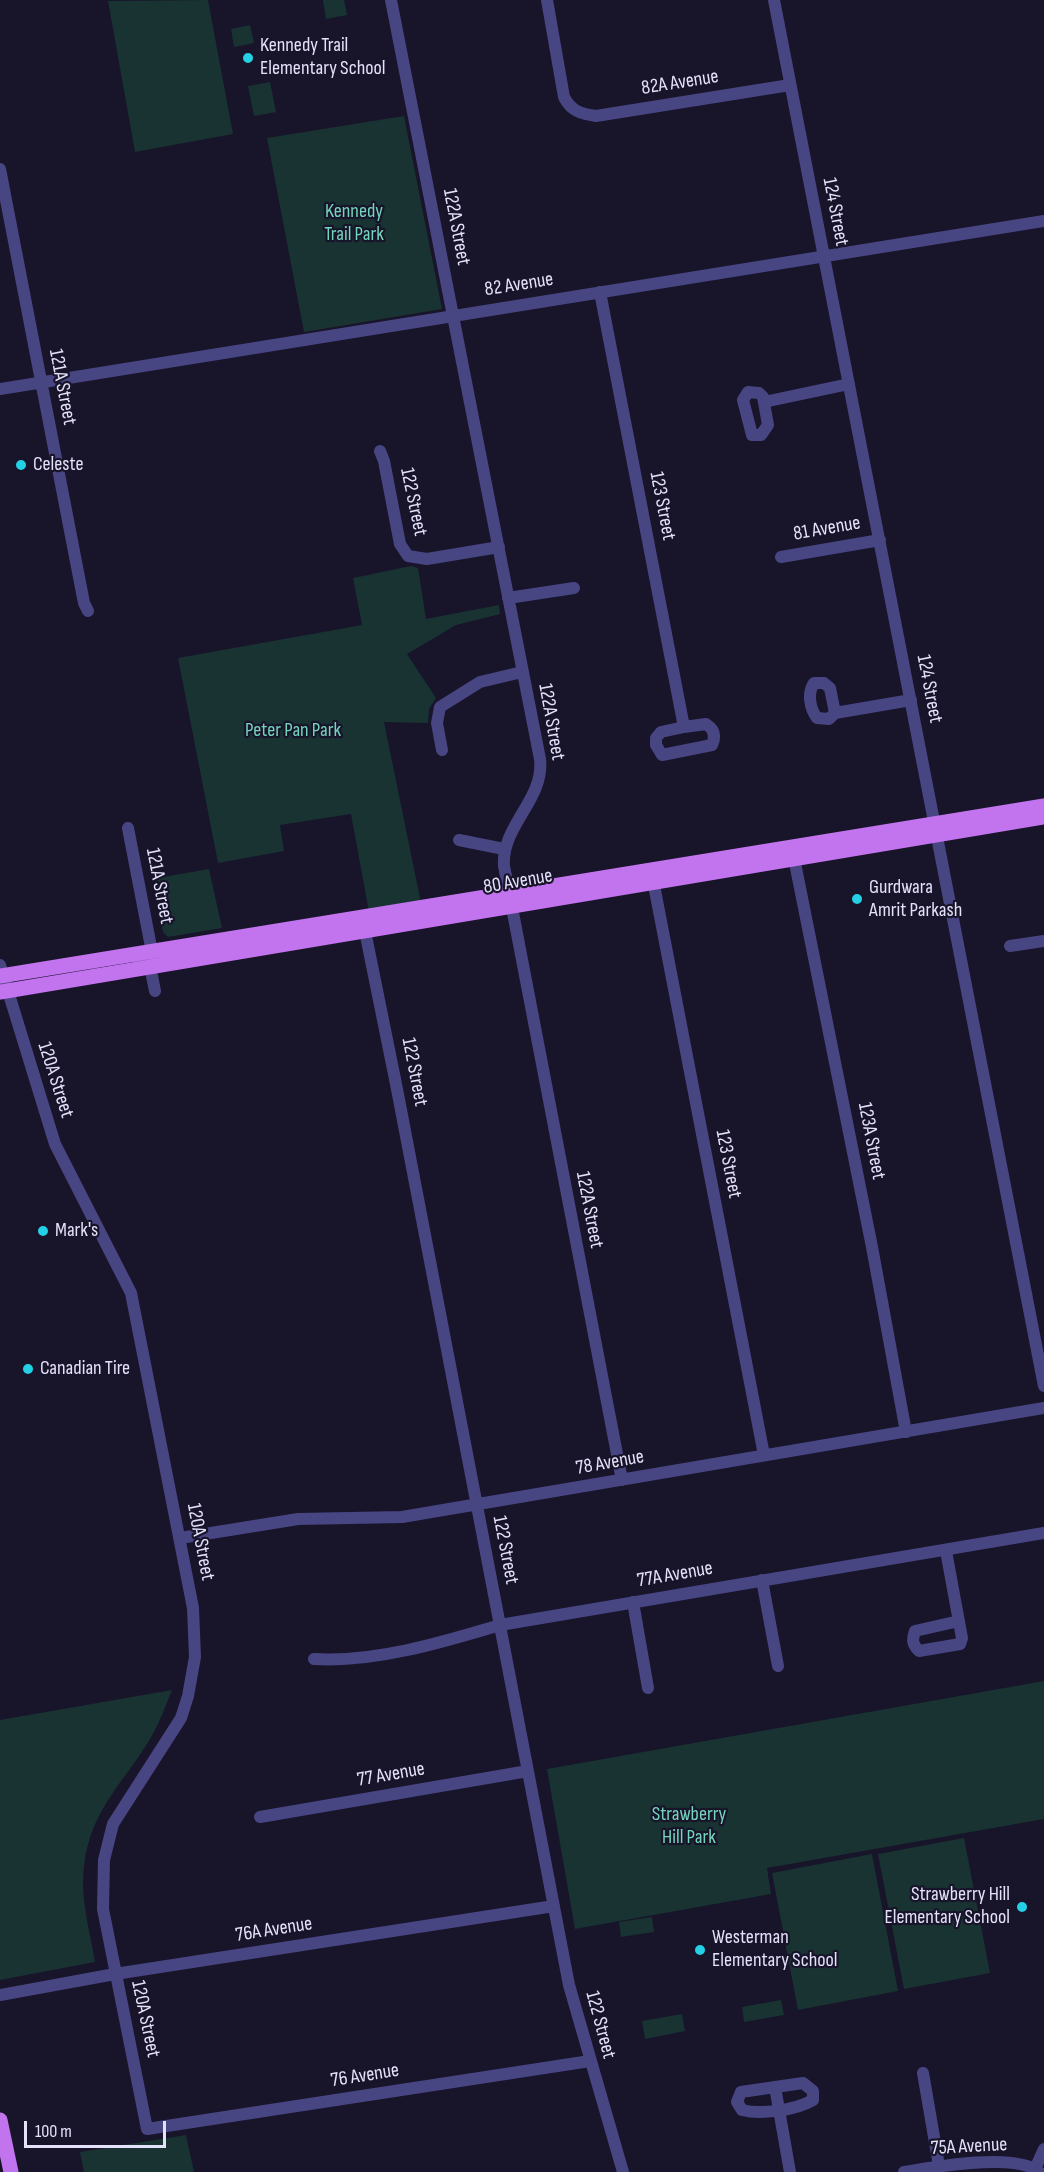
<!DOCTYPE html>
<style>
body{margin:0}
#map{position:relative;width:1044px;height:2172px;overflow:hidden;background:#18142a;font-family:"Sofia Sans Condensed",sans-serif}
canvas{display:block}
.scale{position:absolute;left:24px;top:2121px;width:142px;height:27px;box-sizing:border-box;border:3px solid #e4e1fb;border-top:0;padding-left:8px;font-size:18px;line-height:21px;white-space:nowrap;color:#e4e1fb;-webkit-text-stroke:4px #18142a;paint-order:stroke}
</style>
<div id="map">
<canvas width="1044" height="2172"></canvas>
<div class="scale">100 m</div>
</div>
<script>
const g = document.querySelector('canvas').getContext('2d');
g.lineJoin = 'round';
function paint(path, color) { g.fillStyle = color; g.fill(path, 'evenodd'); }
function stroke(path, color, width, dash) { g.strokeStyle = color; g.lineWidth = width; g.lineCap = dash ? 'butt' : 'round'; g.setLineDash(dash || []); g.stroke(path); }
function write(font, color, halo, rows, align = 'center') {
  g.font = font + ' "Sofia Sans Condensed",sans-serif'; g.lineWidth = 4.5; g.setLineDash([]); g.textBaseline = 'middle'; g.strokeStyle = halo; g.fillStyle = color; for (const [text, x, y, turn = 0] of rows) {
    g.save(); g.translate(x, y); g.rotate((+turn || 0) * Math.PI / 180); g.textAlign = isNaN(turn) ? turn : align; if (halo) g.strokeText(text, 0, 0); g.fillText(text, 0, 0); g.restore();
  }
}
paint(new Path2D(`
 M208,0l25,134 -98,18 -27,-151z
 M323,0h21l3,15 -21,4z
 M250,25l4,18 -20,4 -3,-18z
 M270,82l6,30 -22,4 -6,-30z
 M404,116l38,193 -138,23 -37,-194z
 M411,566l7,2 8,51 73,-14 1,9 -44,11 -49,29 29,44 -7,11 -1,14 -44,-1 37,181 -52,9 -18,-98 -71,11 4,26 -66,12 -40,-205 184,-33 -9,-47z
 M209,869l13,59 -54,9 -5,-5 -11,-53z
 M1044,1681v138l-277,49 4,26 -196,35 -28,-160z
 M172,1690c-6,14 -11,29 -18,42 -27,49 -63,74 -70,134 -4,32 6,65 11,96l-95,18v-260z
 M964,1838l26,135 -86,16 -26,-135z
 M872,1854l26,137 -100,19 -26,-137z
 M652,1917l2,15 -33,5 -2,-15z
 M781,2000l3,15 -40,7 -2,-15z
 M682,2014l3,17 -40,8 -3,-18z
 M186,2135l8,37h-110l-4,-20z`), '#183332');
stroke(new Path2D(`
 M391,0l149,759c5,40 -39,67 -36,107l118,614
 M547,0l17,97c7,14 17,17 32,19l194,-31
 M774,0l270,1386
 M0,169l84,434 4,8
 M600,292l84,435 -23,5 -5,6v7l6,10 50,-10c4,-9 2,-16 -6,-21l-22,3
 M0,389l1044,-168
 M748,392l11,1 4,4 5,28 -7,10h-9l-9,-35z
 M764,402l85,-18
 M380,451l4,10 16,83 8,12 19,3 72,-12
 M781,557l99,-17
 M508,598l66,-10
 M814,683h10l6,5 5,25 -6,6 -12,-1c-7,-9 -10,-25 -3,-35z
 M835,713l76,-13
 M442,750l-5,-27 3,-16 40,-25 42,-10
 M128,828l24,124
 M459,840l45,9
 M794,858l78,389 34,185
 M653,880l111,575
 M365,931l31,153 173,901 54,187
 M1010,946l34,-5
 M0,965l55,179 76,149 62,315 2,49 -7,39 -7,22 -68,106 -9,36 -1,49 44,220 443,-68
 M150,966l5,25
 M180,1538l118,-19 104,-2 642,-109
 M946,1551l16,87 -2,6 -41,7c-7,-7 -7,-11 -4,-20l44,-10
 M762,1580l16,86
 M633,1602l15,86
 M314,1659c60,4 129,-17 186,-34l544,-92
 M260,1817l268,-46
 M0,1995l115,-21 439,-68
 M923,2073l16,93
 M803,2083l10,8v9c-17,10 -52,15 -71,10l-5,-8 4,-10z
 M775,2087l15,85
 M1035,2169l9,-20
 M904,2172c29,-5 112,-20 135,0`), '#484583', 12);
stroke(new Path2D(`
 M0,976l1044,-170
 M0,992l1044,-175
 M0,2120l11,52`), '#c274ef', 15);
for (const [x, y, r, color] of [
 [248,58,6,"#23d0e5"],
 [21,465,6,"#23d0e5"],
 [857,899,6,"#23d0e5"],
 [43,1231,6,"#23d0e5"],
 [28,1369,6,"#23d0e5"],
 [1022,1907,6,"#23d0e5"],
 [700,1950,6,"#23d0e5"]
]) { const dot = new Path2D(); dot.arc(x, y, r, 0, 2 * Math.PI); g.fillStyle = color; g.fill(dot); stroke(dot, '#18142a', 2); }
write('20px', '#e4e1fb', '#18142a', [
 ["Kennedy Trail",260,46],
 ["Elementary School",260,69],
 ["Celeste",33,465],
 ["Gurdwara",869,888],
 ["Amrit Parkash",869,911],
 ["Mark's",55,1231],
 ["Canadian Tire",40,1369],
 ["Strawberry Hill",1010,1895,"right"],
 ["Elementary School",1010,1918,"right"],
 ["Westerman",712,1938],
 ["Elementary School",712,1961]
], 'left');
write('20px', '#e4e1fb', '#18142a', [
 ["82A Avenue",680,83,-9],
 ["124 Street",835,212,79],
 ["122A Street",456,227,79],
 ["82 Avenue",519,285,-9],
 ["121A Street",62,387,79],
 ["122 Street",413,502,78],
 ["123 Street",662,506,79],
 ["81 Avenue",827,529,-10],
 ["124 Street",929,689,79],
 ["122A Street",551,722,80],
 ["80 Avenue",518,882,-10],
 ["121A Street",159,886,79],
 ["122 Street",414,1072,79],
 ["120A Street",55,1080,72],
 ["123A Street",871,1141,79],
 ["123 Street",728,1164,79],
 ["122A Street",589,1210,79],
 ["78 Avenue",610,1463,-10],
 ["120A Street",200,1542,79],
 ["122 Street",505,1550,79],
 ["77A Avenue",675,1575,-10],
 ["77 Avenue",391,1775,-10],
 ["76A Avenue",274,1930,-9],
 ["120A Street",145,2019,78],
 ["122 Street",600,2025,75],
 ["76 Avenue",365,2076,-9],
 ["75A Avenue",969,2147,-3]
]);
write('20px', '#74d5bd', '#18142a', [
 ["Kennedy",354,212],
 ["Trail Park",354,235],
 ["Peter Pan Park",293,731],
 ["Strawberry",689,1815],
 ["Hill Park",689,1838]
]);
</script>
